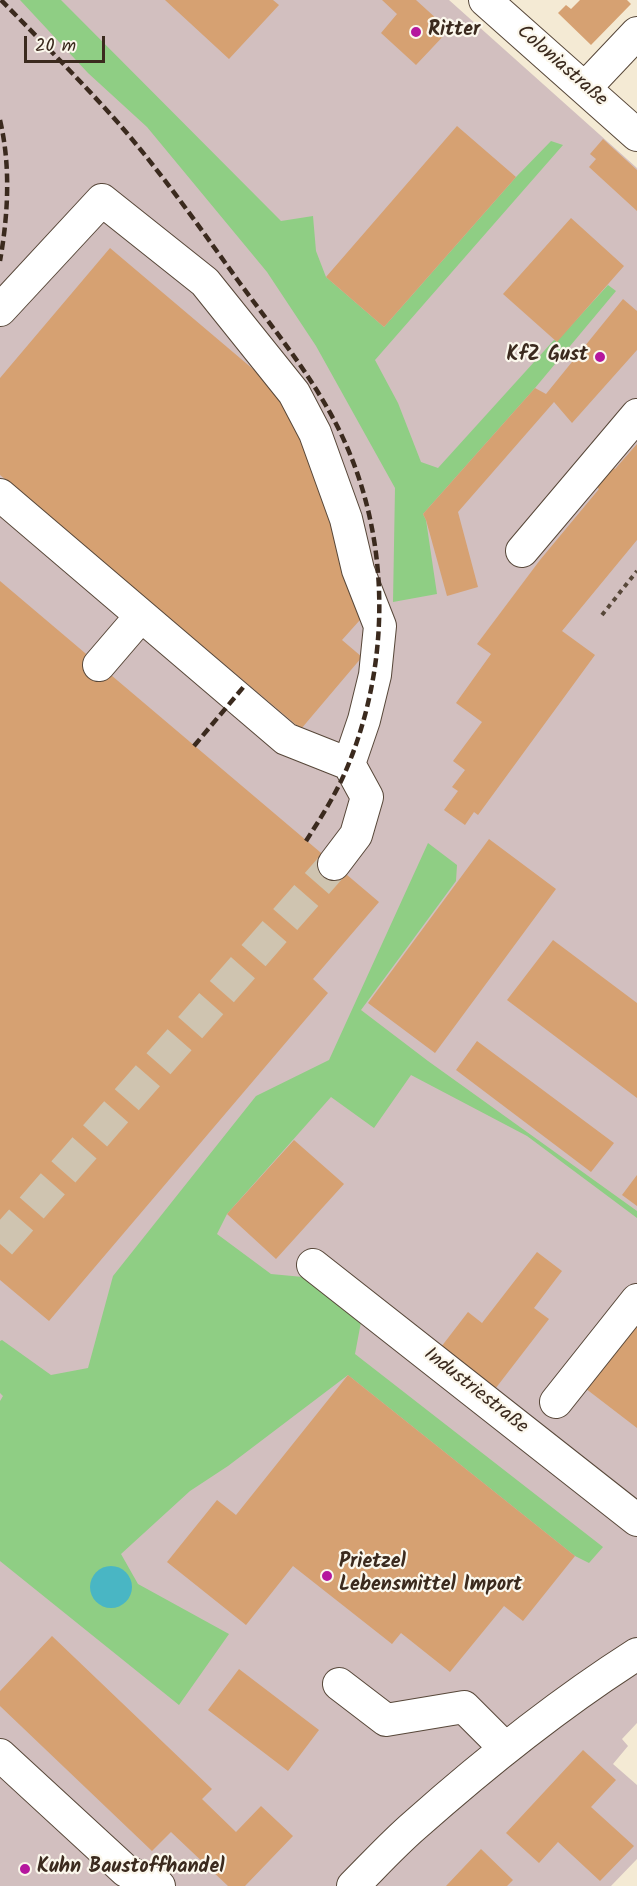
<!DOCTYPE html>
<meta charset="utf-8">
<style>
body{margin:0}
#map{position:relative;width:637px;height:1886px;overflow:hidden;background:#f4ead4;font-family:Kalam,sans-serif}
canvas{display:block}
.scale{position:absolute;left:24px;top:36px;width:81px;height:27px;box-sizing:border-box;border:3px solid #3b2a1e;border-top:0;padding-left:8px;font-size:18px;line-height:21px;white-space:nowrap;color:#3b2a1e;-webkit-text-stroke:4px #fbf7ec;paint-order:stroke}
</style>
<div id="map">
<canvas width="637" height="1886"></canvas>
<div class="scale">20 m</div>
</div>
<script>
const g = document.querySelector('canvas').getContext('2d');
g.lineJoin = 'round';
function paint(path, color) { g.fillStyle = color; g.fill(path, 'evenodd'); }
function stroke(path, color, width, dash) { g.strokeStyle = color; g.lineWidth = width; g.lineCap = dash ? 'butt' : 'round'; g.setLineDash(dash || []); g.stroke(path); }
function write(font, color, halo, rows, align = 'center') {
  g.font = font + ' Kalam,sans-serif'; g.lineWidth = 4.5; g.setLineDash([]); g.textBaseline = 'middle'; g.strokeStyle = halo; g.fillStyle = color; for (const [text, x, y, turn = 0] of rows) {
    g.save(); g.translate(x, y); g.rotate((+turn || 0) * Math.PI / 180); g.textAlign = isNaN(turn) ? turn : align; if (halo) g.strokeText(text, 0, 0); g.fillText(text, 0, 0); g.restore();
  }
}
paint(new Path2D(`
 M0,0h449l188,168v1555l-15,16 6,7 -15,18 24,21v74l-26,27h-611z`), '#d2bfbf');
paint(new Path2D(`
 M20,0h41l220,221 32,-5 3,35 10,26 58,50 132,-150 35,-36 12,4 -188,215 23,43 23,59 17,6 116,-128 3,1 51,-56 8,6 -81,97 -112,126 3,6 11,74 -44,8 2,-114 -79,-142 -49,-74 -120,-145 -59,-54z
 M428,843l29,22 -1,16 -95,129 67,51 209,150v7l-110,-82 -116,-61 -37,53 -43,-31 -104,117 -10,20 54,40 32,3 58,45 -6,32 248,193 -14,16 -14,-7 -227,-181 -120,91 -38,25 -69,63 17,30 91,50 -50,71 -179,-144v-160l3,-5 -3,-3v-52l2,-1 49,35 37,-7 25,-92 143,-180 73,-36z`), '#8fce84');
paint(new Path2D(`
 M90 1587a21 21 0 1 1 42 0a21 21 0 1 1-42 0Z`), '#49b6c4');
paint(new Path2D(`
 M165,0h108l6,5 -50,54z
 M382,0h34l33,30 -33,35 -35,-32 16,-19z
 M580,0h47l4,4 -40,41 -33,-32 8,-8 5,4z
 M457,126l59,51 -132,150 -58,-50z
 M603,139l34,31v41l-48,-44 7,-8 -6,-5z
 M571,218l53,48 -67,76 -54,-48z
 M110,248l176,149 82,214 -26,29 20,17 -61,72 -301,-254v-97z
 M623,299l14,12v39l-65,73 -18,-21 -96,110 20,75 -31,9 -21,-76 -3,-6 112,-126 11,6z
 M637,444v96l-75,91 33,24 -117,160 -4,-3 -9,13 -21,-15 14,-19 -6,-4 13,-17 -12,-9 29,-39 -26,-19 35,-49 -14,-10 63,-84 59,-71 -10,-8 17,-20 9,8z
 M0,581l379,321 -66,77 15,14 -279,328 -49,-41z
 M489,839l67,50 -121,164 -67,-50z
 M553,940l84,63v95l-130,-98z
 M477,1041l137,102 -23,29 -135,-102z
 M294,1140l50,44 -68,75 -49,-45z
 M637,1175v31l-15,-11z
 M537,1252l25,19 -28,37 15,11 -57,74 -54,-42 30,-39 14,11z
 M637,1313v115l-56,-43z
 M348,1375l227,181 -52,65 -19,-15 -54,66 -49,-39 -9,11 -99,-78 -47,59 -79,-63 50,-62 19,15z
 M52,1636l160,153 -10,10 34,33 25,-26 32,30 -48,50h-17l-57,-54 -19,19 -152,-145v-15z
 M239,1669l80,61 -31,41 -80,-61z
 M583,1750l33,30 -25,27 43,39 -34,35 -42,-39 -19,21 -33,-30z
 M481,1849l32,31 -6,6h-61z`), '#d6a172');
stroke(new Path2D(`
 M0,1244l334,-380`), '#cfc4b0', 32, [32, 16]);
const minor = new Path2D(`
 M485,0l152,135
 M585,88l52,-55
 M0,310l102,-110 103,82 89,111 21,40 31,86 12,51 22,56 -5,49 -11,45 -15,44
 M0,495l286,244 63,25 18,33 -11,38 -22,29
 M522,551l115,-136
 M99,665l42,-49
 M313,1265l324,255
 M556,1402l81,-102
 M339,1684l47,36 78,-13 41,41
 M0,1755l126,116 33,15
 M353,1886c20,-20 40,-42 62,-61 71,-63 142,-120 222,-171`);
stroke(minor, '#574739', 34);
stroke(new Path2D(`
 M602,615l35,-44`), '#574739', 4, [4.5, 4.5]);
stroke(minor, '#fff', 32);
stroke(new Path2D(`
 M1,0c40,41 81,82 119,125 43,50 81,104 119,157 33,45 69,89 95,138 56,105 59,234 15,343 -11,28 -27,53 -43,78
 M0,120c11,47 8,95 0,141
 M194,746l52,-62`), '#3b2a1e', 4.5, [9, 4.5]);
for (const [x, y, r, color] of [
 [416,32,6,"#b5179e"],
 [600,357,6,"#b5179e"],
 [327,1576,6,"#b5179e"],
 [25,1869,6,"#b5179e"]
]) { const dot = new Path2D(); dot.arc(x, y, r, 0, 2 * Math.PI); g.fillStyle = color; g.fill(dot); stroke(dot, '#fbf7ec', 2); }
write('bold 20px', '#3b2a1e', '#fbf7ec', [
 ["Ritter",428,32],
 ["KfZ Gust",588,357,"right"],
 ["Prietzel",339,1564],
 ["Lebensmittel Import",339,1587],
 ["Kuhn Baustoffhandel",37,1869]
], 'left');
write('20px', '#3b2a1e', '#fbf7ec', [
 ["Coloniastraße",561,67,41],
 ["Industriestraße",475,1392,38]
]);
</script>
